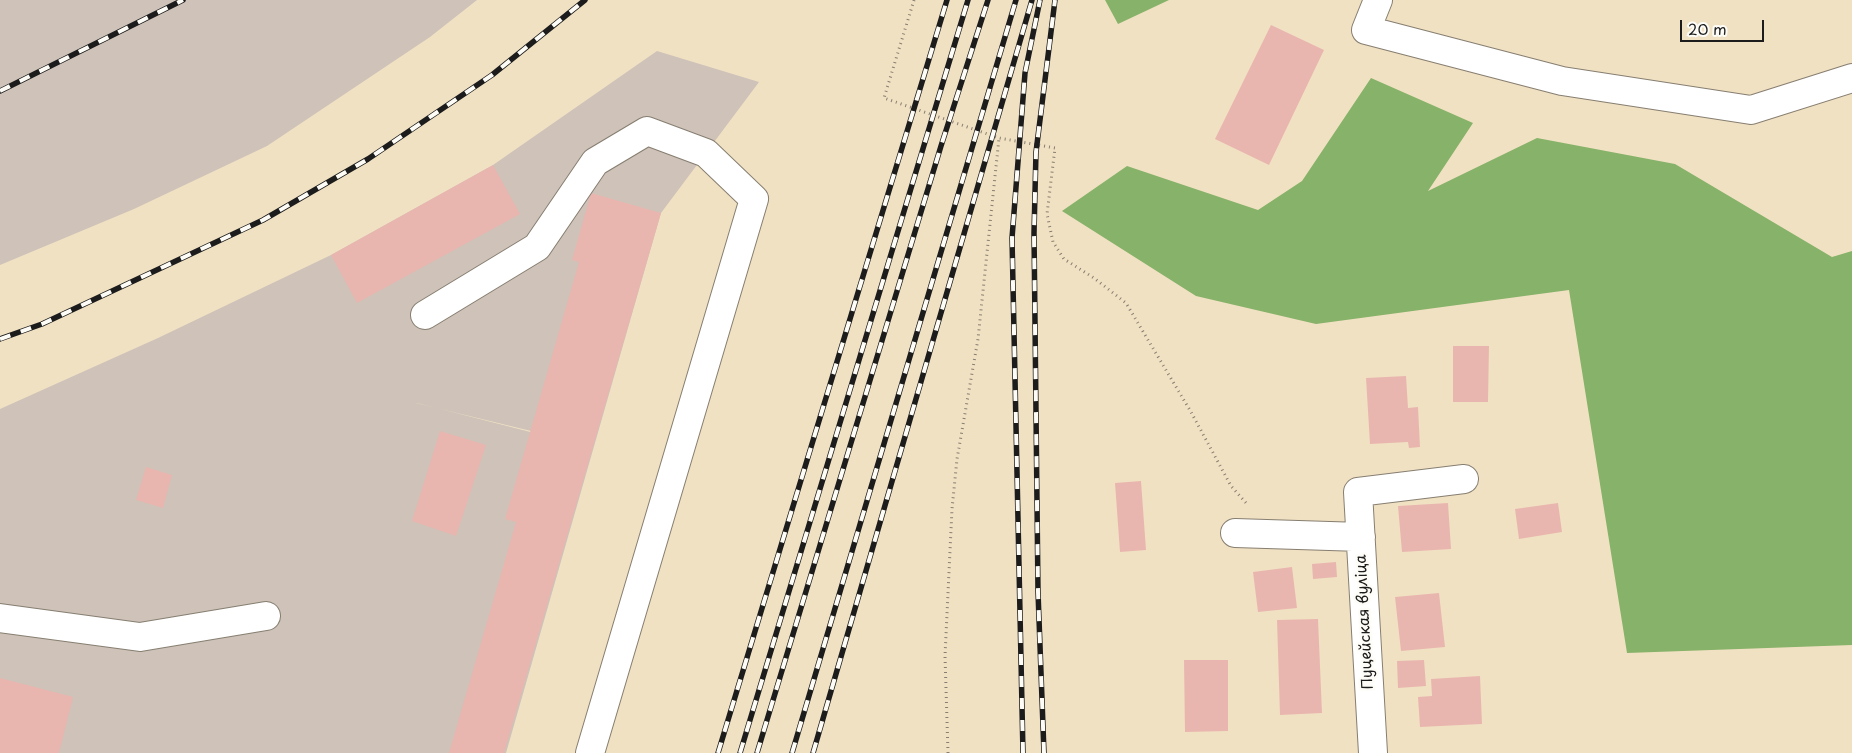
<!DOCTYPE html>
<meta charset="utf-8">
<style>
body{margin:0}
#map{position:relative;width:1852px;height:753px;overflow:hidden;background:#f1e1c3;font-family:"Playpen Sans",sans-serif}
canvas{display:block}
.scale{position:absolute;left:1680px;top:20px;width:84px;height:22px;box-sizing:border-box;border:2px solid #1c1c1c;border-top:0;padding-left:6px;font-size:15px;line-height:18px;white-space:nowrap;color:#1c1c1c;-webkit-text-stroke:4px #fdfcf7;paint-order:stroke}
</style>
<div id="map">
<canvas width="1852" height="753"></canvas>
<div class="scale">20 m</div>
</div>
<script>
const g = document.querySelector('canvas').getContext('2d');
g.lineJoin = 'round';
function paint(path, color) { g.fillStyle = color; g.fill(path, 'evenodd'); }
function stroke(path, color, width, dash) { g.strokeStyle = color; g.lineWidth = width; g.lineCap = dash ? 'butt' : 'round'; g.setLineDash(dash || []); g.stroke(path); }
function write(font, color, halo, rows, align = 'center') {
  g.font = font + ' "Playpen Sans",sans-serif'; g.lineWidth = 5; g.setLineDash([]); g.textBaseline = 'middle'; g.strokeStyle = halo; g.fillStyle = color; for (const [text, x, y, turn = 0] of rows) {
    g.save(); g.translate(x, y); g.rotate((+turn || 0) * Math.PI / 180); g.textAlign = isNaN(turn) ? turn : align; if (halo) g.strokeText(text, 0, 0); g.fillText(text, 0, 0); g.restore();
  }
}
paint(new Path2D(`
 M0,0h477l-47,37 -163,109 -133,63 -134,56z
 M657,51l102,31 -98,131 -155,540h-506v-344l158,-71 173,-83 162,-90zM416,403l115,28 19,6 -133,-34z`), '#cec2b9');
paint(new Path2D(`
 M1105,0h64l-51,24z
 M1371,78l102,45 -45,68 109,-53 138,26 157,93 20,-6v394l-225,8 -58,-363 -253,34 -120,-28 -134,-85 65,-45 131,44 44,-29z`), '#87b269');
paint(new Path2D(`
 M1271,25l53,25 -55,115 -54,-26z
 M493,165l27,49 -163,89 -26,-48z
 M591,193l70,20 -157,540h-55l67,-231 -11,-3 74,-257 -7,-2z
 M1453,346h36l-1,56h-35z
 M1406,376l2,32 10,-1 2,40 -11,1 -1,-6 -38,2 -4,-66z
 M440,431l46,14 -30,91 -44,-15z
 M146,467l26,8 -9,33 -27,-8z
 M1141,481l5,69 -26,2 -5,-69z
 M1448,503l3,46 -49,3 -4,-46z
 M1558,503l4,29 -43,7 -4,-30z
 M1336,562l1,15 -24,2 -1,-15z
 M1292,567l5,41 -39,4 -5,-40z
 M1439,593l6,54 -44,4 -6,-54z
 M1318,619l4,94 -42,2 -3,-95z
 M1184,660h44v71l-43,1z
 M1424,660l2,26 -28,2 -1,-27z
 M1480,676l2,48 -62,3 -2,-30 14,-1 -1,-17z
 M0,678l73,19 -14,56h-59z`), '#e9b6af');
const minor = new Path2D(`
 M1378,0l-12,30 196,51 189,29 101,-32
 M425,315l112,-68 58,-85 52,-31 59,22 48,46 -164,554
 M1235,533l126,4
 M0,618l140,19 126,-21
 M1373,753l-15,-261 106,-13`);
stroke(minor, '#867e70', 30);
stroke(new Path2D(`
 M914,0l-30,98 115,40 56,10 -8,66 6,28 11,17 30,19 32,25 65,109 40,74 17,19
 M948,753l-3,-97 7,-147 5,-50 21,-120 21,-201`), '#867e70', 3, [1, 4]);
stroke(minor, '#fff', 28);
const rail = new Path2D(`
 M0,91l183,-91
 M0,339l42,-15 221,-104 105,-61 124,-84 93,-75
 M718,753l229,-753
 M740,753l228,-753
 M757,753l184,-607 47,-146
 M792,753l224,-753
 M813,753l219,-753
 M1023,753l-11,-515 13,-165 15,-73
 M1044,753l-6,-161 -4,-359 2,-81 19,-152`);
stroke(rail, '#1c1c1c', 5.5);
stroke(rail, '#fdfcf7', 4, [11]);
write('15px', '#1c1c1c', '#fdfcf7', [
 ["Пуцейская вуліца",1365,622,-93]
]);
</script>
